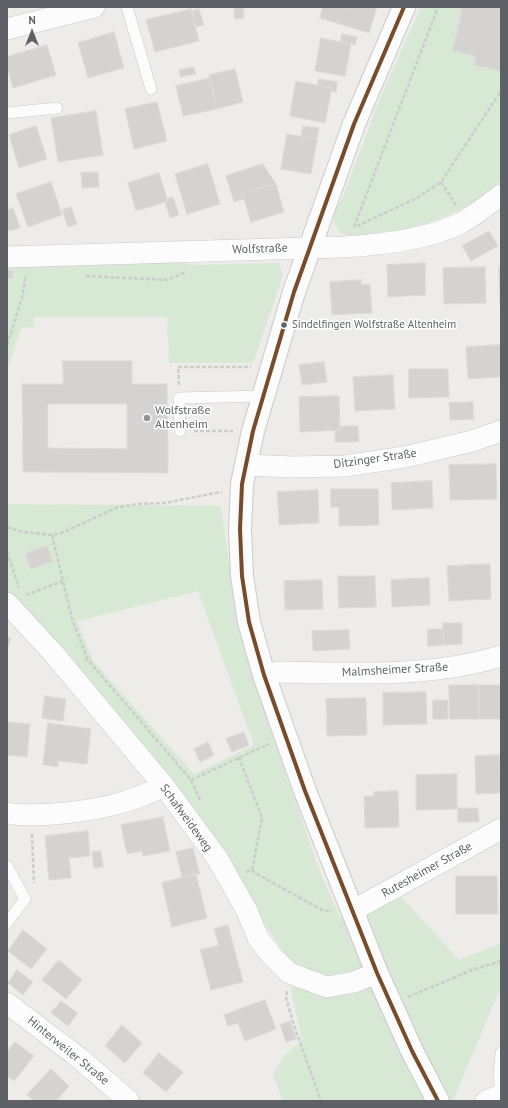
<!DOCTYPE html>
<meta charset="utf-8">
<style>
body{margin:0}
#map{position:relative;width:508px;height:1108px;overflow:hidden;background:#edece8;font-family:"PT Sans",sans-serif}
canvas{display:block}
.frame{position:absolute;inset:0;border:8px solid #5e6266;pointer-events:none}
.north{position:absolute;left:12px;top:12px;width:40px;height:40px;-webkit-text-stroke:3px #fff;paint-order:stroke;rotate:0deg;font-size:11px;font-weight:700;line-height:16px;text-align:center;color:#5e6266}
.north::after{content:'';display:block;margin:auto;width:14px;height:18px;background:#5e6266;clip-path:polygon(50% 0,100% 100%,50% 72%,0 100%)}
</style>
<div id="map">
<canvas width="508" height="1108"></canvas>
<div class="frame"></div>
<div class="north">N</div>
</div>
<script>
const g = document.querySelector('canvas').getContext('2d');
g.lineJoin = 'round';
function paint(path, color) { g.fillStyle = color; g.fill(path, 'evenodd'); }
function stroke(path, color, width, dash) { g.strokeStyle = color; g.lineWidth = width; g.lineCap = dash ? 'butt' : 'round'; g.setLineDash(dash || []); g.stroke(path); }
function write(font, color, halo, rows, align = 'center') {
  g.font = font + ' "PT Sans",sans-serif'; g.lineWidth = 3; g.setLineDash([]); g.textBaseline = 'middle'; g.strokeStyle = halo; g.fillStyle = color; for (const [text, x, y, turn = 0] of rows) {
    g.save(); g.translate(x, y); g.rotate((+turn || 0) * Math.PI / 180); g.textAlign = isNaN(turn) ? turn : align; if (halo) g.strokeText(text, 0, 0); g.fillText(text, 0, 0); g.restore();
  }
}
paint(new Path2D(`
 M421,7h80v173c-14,14 -30,25 -48,33 -28,13 -69,25 -100,22 -3,0 -7,0 -9,-1 -5,-2 -10,-9 -10,-15 0,-8 5,-15 9,-22l36,-96z
 M181,259l8,6 90,-2 4,12 -30,88h-84l-2,-46h-133l-1,10 -12,1 -14,42v-103z
 M7,504l214,2 17,121 50,154 33,93 19,43 62,-19 57,62 42,-17v43l-48,115h-170l-10,-27 12,-19 17,-15 -11,-49 3,-28 -4,-1 -117,-176 -166,-196zM198,591l56,154 -60,29 -101,-113 -16,-40z`), '#d7e8d4');
const building = new Path2D(`
 M234,7h9l1,11 -9,1z
 M323,7l19,1 35,-1 -8,26 -49,-15z
 M463,7h38v64l-27,-6 2,-9 -23,-5z
 M191,9l8,32 -44,11 -9,-32z
 M199,9l5,16 -8,2 -4,-16z
 M114,32l10,36 -36,10 -10,-35z
 M342,34l15,3 -2,8 -14,-3z
 M321,38l30,6 -6,32 -30,-5z
 M47,45l9,30 -43,13 -6,-21v-10z
 M194,67l2,7 -16,3 -1,-7z
 M235,69l8,33 -26,7 -8,-34z
 M210,78l7,31 -34,7 -7,-30z
 M319,79l18,3 -1,10 -5,-1 1,-3 -14,-3z
 M296,81l36,7 -7,35 -35,-7z
 M157,102l10,39 -33,8 -9,-40z
 M96,111l7,44 -45,7 -7,-44z
 M36,126l11,33 -28,9 -10,-33z
 M303,126l16,2 -2,11 -16,-3z
 M287,134l30,5 -6,35 -30,-5z
 M208,164l12,40 -33,10 -12,-40z
 M263,164l13,20 -34,9 2,6 -10,3 -8,-26z
 M98,172l1,15 -17,1 -1,-15z
 M159,173l9,28 -32,10 -8,-28z
 M51,182l11,33 -34,12 -12,-33z
 M276,184l8,28 -33,10 -9,-29z
 M173,197l6,18 -9,3 -5,-16 3,-1 -1,-2z
 M71,207l6,17 -9,3 -6,-17z
 M13,208l7,20 -11,3 -2,-7v-14z
 M489,231l9,15 -27,15 -9,-15z
 M425,263l1,32 -38,2 -1,-32z
 M485,267l1,36 -42,1 -1,-36z
 M499,267h2v38h-1z
 M7,271h6v7h-6z
 M361,280v5l9,-1 2,29 -40,2 -2,-33z
 M501,345v32l-33,2 -2,-32z
 M63,361h69v23h35l1,89 -145,-1 -1,-88h41zM48,404h79v45l-79,-1z
 M324,362l3,20 -25,3 -3,-20z
 M409,369h39l1,28 -40,1z
 M393,375l2,34 -40,2 -2,-34z
 M339,396l1,34 -40,2 -1,-35z
 M473,402l1,17 -24,1 -1,-17z
 M340,426h18l1,16h-24v-12h5z
 M496,464l1,35 -47,1 -1,-35z
 M432,481l1,27 -41,2 -1,-27z
 M331,489h47l1,36 -40,1v-19h-8z
 M318,490l1,33 -40,2 -2,-33z
 M47,546l6,15 -22,8 -6,-15z
 M490,564l1,35 -42,2 -2,-35z
 M338,576h37l1,31 -37,1z
 M429,578l1,27 -38,2 -1,-27z
 M322,580l1,29 -38,1 -1,-29z
 M443,623h19v21l-18,1z
 M428,629h15l1,16 -16,1z
 M349,630l1,19 -37,2 -1,-20z
 M7,637l4,1 -4,11z
 M449,685h30v34h-29z
 M479,685h22v34h-22z
 M426,692l1,32 -44,1v-32z
 M45,696l21,3 -3,22 -21,-3z
 M366,698l1,37 -40,1 -1,-37z
 M433,700h15v19h-15z
 M7,722l23,2 -3,33 -20,-2z
 M48,723l43,6 -4,35 -29,-3v6l-15,-2z
 M244,732l5,13 -17,7 -6,-13z
 M208,742l6,13 -14,7 -6,-13z
 M500,755l1,38 -25,1 -1,-38z
 M500,755h1v38z
 M457,774v35l-41,1v-35z
 M398,791l1,36 -34,1 -1,-32h10v-4z
 M458,808h20l1,14h-21z
 M163,817l7,34 -27,5 -1,-5 -15,3 -6,-29z
 M88,831l2,25 -21,2 2,20 -22,2 -4,-44z
 M193,848l7,26 -18,4 -6,-26z
 M101,851l2,16 -9,1 -2,-16z
 M196,874l11,44 -35,9 -10,-44z
 M456,876h41l1,38h-42z
 M228,925l15,57 -32,8 -11,-40 19,-5 -5,-16z
 M23,930l24,19 -16,20 -23,-18z
 M59,960l23,20 -16,19 -24,-19z
 M17,970l16,12 -10,13 -15,-12z
 M265,1000l11,29 -31,12 -7,-18 -10,3 -4,-11z
 M61,1001l17,12 -10,13 -17,-13z
 M290,1021l7,18 -11,3 -6,-17z
 M122,1025l20,18 -17,20 -20,-17z
 M15,1042l19,14 -20,25 -7,-5v-24z
 M159,1053l24,19 -17,20 -23,-19z
 M51,1069l18,17 -13,15h-12l-2,-2 -2,2h-6l-7,-6z`);
paint(building, '#d4d3d1');
stroke(building, '#dcdbd8', 1);
const service = new Path2D(`
 M127,7l24,82
 M7,113l50,-5
 M180,431l-1,-33 84,-2
 M7,866l18,33 -18,24
 M501,1053l-2,19 2,22`);
const minor = new Path2D(`
 M7,29l87,-22
 M7,257l335,-10c37,-2 85,-7 119,-24 14,-8 27,-18 40,-28
 M246,465l46,2 53,-1 60,-9 67,-16 29,-10
 M7,603l47,51 110,132 53,72 30,53 11,27 13,17 18,18 38,14 27,-5 23,-9
 M264,675l15,-3c74,1 151,6 222,-16
 M7,813c16,3 31,2 46,1 40,-3 75,-10 111,-28
 M352,911l149,-82
 M7,1003l71,54 51,44
 M486,1101l15,-6`);
const secondary = new Path2D(`
 M404,7l-50,117 -60,168 -41,139 -11,53 -2,45 2,47 7,46 15,53 41,116 72,182 35,78 26,50`);
stroke(service, '#c7c8c8', 12);
stroke(minor, '#c7c8c8', 22);
stroke(secondary, '#cacaca', 24);
stroke(new Path2D(`
 M441,182l15,23
 M357,226l60,-28 24,-16 60,-91
 M354,227l84,-220
 M86,276l81,4 19,-8
 M7,345l15,-47 4,-23
 M179,385l-1,-18h73
 M194,431h39
 M7,527l16,5 29,3 12,-3 54,-25 20,-3 27,-1 50,-10 7,-1
 M52,535l20,84 16,41
 M7,552l12,36
 M26,595l37,-14
 M84,660h4l103,120 78,-36
 M239,757l23,61 -10,53
 M191,780l10,22
 M32,834l2,49
 M246,872l4,-2 72,40 10,1
 M287,991l-1,7 8,27 27,76
 M408,997l64,-27 29,-9`), '#c9cecb', 2.5, [4, 2]);
stroke(service, '#fcfcfc', 11);
stroke(minor, '#fcfcfc', 21);
stroke(secondary, '#fcfcfc', 22);
stroke(new Path2D(`
 M404,7l-50,117 -60,168 -41,139 -11,53 -2,45 2,47 7,46 15,53 41,116 72,182 35,78 26,50`), '#7a4b2a', 4);
for (const [x, y, r, color] of [
 [284,325,3.5,"#5e6266"],
 [147,418,4,"#909294"]
]) { const dot = new Path2D(); dot.arc(x, y, r, 0, 2 * Math.PI); g.fillStyle = color; g.fill(dot); stroke(dot, '#fff', 1.5); }
write('11px', '#5e6266', '#fff', [
 ["Sindelfingen Wolfstraße Altenheim",292,325]
], 'left');
write('12px', '#5e6266', '#fff', [
 ["Wolfstraße",260,249,-2],
 ["Ditzinger Straße",375,459,-8],
 ["Malmsheimer Straße",395,670,-3],
 ["Schafweideweg",186,818,54],
 ["Rutesheimer Straße",427,870,-29],
 ["Hinterweiler Straße",68,1051,39]
]);
write('12px', '#5e6266', '#fff', [
 ["Wolfstraße",155,411],
 ["Altenheim",155,425]
], 'left');
</script>
